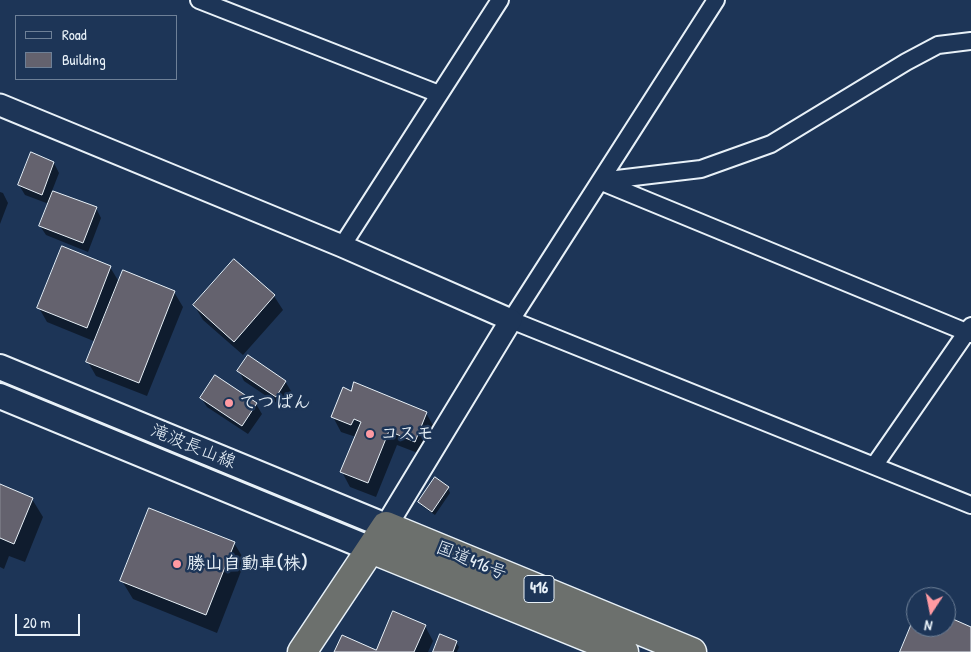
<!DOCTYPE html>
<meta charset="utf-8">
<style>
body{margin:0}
#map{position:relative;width:971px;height:652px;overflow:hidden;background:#1d3557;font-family:"Patrick Hand",sans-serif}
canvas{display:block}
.legend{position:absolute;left:15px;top:15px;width:162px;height:65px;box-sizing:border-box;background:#1d3557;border:1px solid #6e8097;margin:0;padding:6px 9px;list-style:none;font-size:15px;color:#e8f1f8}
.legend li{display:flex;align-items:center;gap:10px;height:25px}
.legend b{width:25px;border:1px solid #6e8097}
.north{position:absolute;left:906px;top:587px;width:50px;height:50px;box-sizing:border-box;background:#1d3557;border:1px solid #6e8097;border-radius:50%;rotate:191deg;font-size:14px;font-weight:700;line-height:20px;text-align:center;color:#e8f1f8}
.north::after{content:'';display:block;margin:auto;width:18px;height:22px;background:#ff9aa2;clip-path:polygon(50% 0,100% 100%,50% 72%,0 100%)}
.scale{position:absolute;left:15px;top:614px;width:65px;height:22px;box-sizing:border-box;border:2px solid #e8f1f8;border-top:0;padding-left:6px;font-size:15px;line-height:18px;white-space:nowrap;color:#e8f1f8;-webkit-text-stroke:4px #1d3557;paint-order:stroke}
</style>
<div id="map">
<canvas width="971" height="652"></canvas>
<ul class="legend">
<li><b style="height:6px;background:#1d3557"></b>Road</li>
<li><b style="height:14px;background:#64626e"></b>Building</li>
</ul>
<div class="north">N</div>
<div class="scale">20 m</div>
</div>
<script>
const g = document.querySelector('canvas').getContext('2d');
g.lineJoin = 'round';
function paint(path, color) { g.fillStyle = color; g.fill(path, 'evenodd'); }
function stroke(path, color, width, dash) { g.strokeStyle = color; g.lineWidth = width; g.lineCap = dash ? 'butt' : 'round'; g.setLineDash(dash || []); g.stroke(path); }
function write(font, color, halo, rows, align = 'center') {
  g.font = font + ' "Patrick Hand","Klee One",sans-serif'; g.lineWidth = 5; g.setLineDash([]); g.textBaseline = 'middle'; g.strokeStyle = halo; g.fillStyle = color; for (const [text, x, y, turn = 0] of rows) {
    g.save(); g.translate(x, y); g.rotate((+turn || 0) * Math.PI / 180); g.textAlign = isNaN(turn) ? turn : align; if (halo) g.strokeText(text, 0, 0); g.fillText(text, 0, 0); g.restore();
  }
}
paint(new Path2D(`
 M54,163l5,10 -7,18 44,17 5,10 -13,34 -42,-17 -6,-9 9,-22 -24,-9 -6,-10z
 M0,192l3,1 5,10 -8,21z
 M234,260l40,36 9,14 -40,45 -40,-35 -9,-15z
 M110,267l9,15 55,10 9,15 -36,89 -51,-20 -8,-14 8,-20 -49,-20 -8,-14z
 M239,371l46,10 6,10 -10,15 -37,-25z
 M352,392l74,21 8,14 -11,28 -26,-10 -21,52 -26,-10 -8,-15 14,-35 -15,-5 -8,-15z
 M201,398l55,6 6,10 -14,20 -41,-27z
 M0,486l32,13 11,18 -18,45 -16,-6 -5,13 -4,-2z
 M448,488l2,5 -15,22 -13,-9 -3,-4z
 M234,543l11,18 -28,72 -84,-34 -11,-18z
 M425,626l8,15 -5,11h-92l41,-1z
 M456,642l3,5 -2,5h-23z`), '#0007');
const building = new Path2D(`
 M31,152l23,10 -12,33 -24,-10z
 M53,191l44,16 -14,36 -44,-17z
 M62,246l49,20 -24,62 -50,-20z
 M234,259l41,36 -41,47 -41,-37z
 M123,270l52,21 -36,92 -53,-21z
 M248,355l38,26 -10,16 -39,-26z
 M215,375l42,28 -15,23 -42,-28z
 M354,382l73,30 -12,30 -26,-11 -21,52 -28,-11 21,-50 -7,-3 -3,6 -20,-8 12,-30 8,4z
 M435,477l14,10 -17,25 -14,-10z
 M0,484l33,14 -19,46 -14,-6z
 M149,508l86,34 -29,73 -86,-34z
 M393,611l33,14 -12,27h-80l8,-17 34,15z
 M916,613v14h30v-11l25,11v25h-71z
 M440,634l17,7 -4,11h-20z`);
paint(building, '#64626e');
stroke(building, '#e8f1f8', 1);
const minor = new Path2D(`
 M199,0l240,94
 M716,0l-205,320 460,185
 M600,181l101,-12 70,-25 135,-82 32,-17 33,-4
 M602,182l369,152
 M342,246l158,-246
 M874,466l97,-140`);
const tertiary = new Path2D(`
 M0,105l342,141 169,74 -125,206`);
const secondary = new Path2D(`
 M0,367l386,159
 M0,396l371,153`);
const trunk = new Path2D(`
 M371,549l253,103
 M302,652l84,-126 306,126`);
stroke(minor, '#e8f1f8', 20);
stroke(tertiary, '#e8f1f8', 25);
stroke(secondary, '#e8f1f8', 28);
stroke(trunk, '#e8f1f8', 31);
stroke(minor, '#1d3557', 16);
stroke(tertiary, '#1d3557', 21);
stroke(secondary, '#1d3557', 24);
stroke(trunk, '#6c706d', 28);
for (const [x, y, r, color] of [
 [229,403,5,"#ff9aa2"],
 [370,434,5,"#ff9aa2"],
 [177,564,5,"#ff9aa2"]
]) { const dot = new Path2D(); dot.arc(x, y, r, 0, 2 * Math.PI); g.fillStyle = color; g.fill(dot); stroke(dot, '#1d3557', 2); }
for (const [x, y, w] of [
 [539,589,30]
]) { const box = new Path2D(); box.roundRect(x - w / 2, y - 13.5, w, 27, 4); g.fillStyle = '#1d3557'; g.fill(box); stroke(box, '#e8f1f8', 1); }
write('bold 16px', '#e8f1f8', null, [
 ["416",539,589]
]);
write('bold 18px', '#e8f1f8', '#1d3557', [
 ["てつぱん",239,403],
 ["コスモ",380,434],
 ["勝山自動車(株)",187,564]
], 'left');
write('18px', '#e8f1f8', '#1d3557', [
 ["滝波長山線",193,447,22],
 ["国道416号",471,561,22]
]);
</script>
